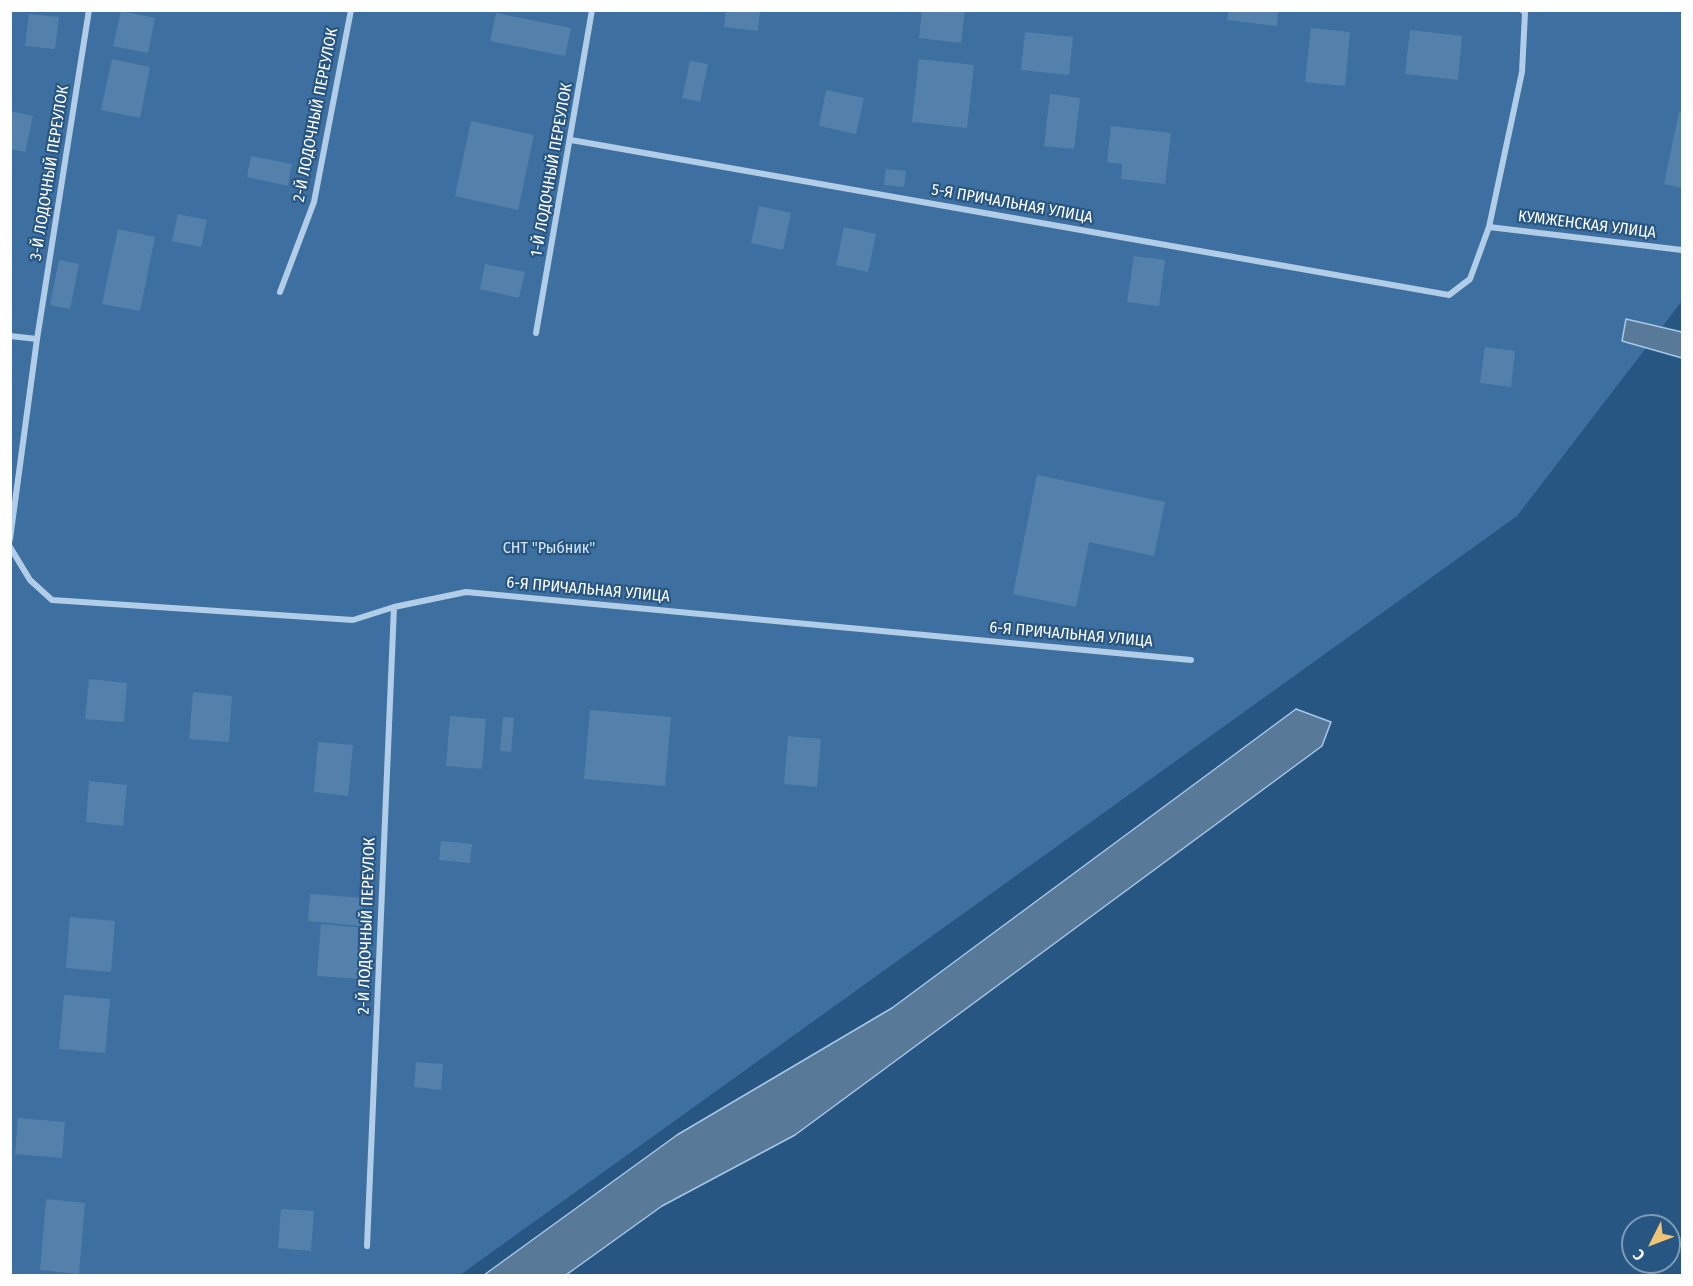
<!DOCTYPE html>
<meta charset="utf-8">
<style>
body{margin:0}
#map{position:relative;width:1693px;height:1286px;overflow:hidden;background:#285683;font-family:"Fira Sans Condensed",sans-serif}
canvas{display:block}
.frame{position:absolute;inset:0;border:12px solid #fff;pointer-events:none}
.north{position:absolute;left:1621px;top:1214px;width:60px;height:60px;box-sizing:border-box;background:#285683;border:2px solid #7e9ab5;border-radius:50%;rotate:228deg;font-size:16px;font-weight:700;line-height:24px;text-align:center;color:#fff}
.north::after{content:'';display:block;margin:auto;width:21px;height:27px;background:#efc477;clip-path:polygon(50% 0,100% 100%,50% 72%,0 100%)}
</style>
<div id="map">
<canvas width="1693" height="1286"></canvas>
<div class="frame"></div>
<div class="north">С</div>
</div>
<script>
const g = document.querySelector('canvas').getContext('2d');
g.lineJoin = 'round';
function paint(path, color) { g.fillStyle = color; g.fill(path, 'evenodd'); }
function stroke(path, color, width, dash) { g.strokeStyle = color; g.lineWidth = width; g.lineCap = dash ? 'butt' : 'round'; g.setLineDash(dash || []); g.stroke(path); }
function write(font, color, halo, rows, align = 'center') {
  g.font = font + ' "Fira Sans Condensed",sans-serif'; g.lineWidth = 4.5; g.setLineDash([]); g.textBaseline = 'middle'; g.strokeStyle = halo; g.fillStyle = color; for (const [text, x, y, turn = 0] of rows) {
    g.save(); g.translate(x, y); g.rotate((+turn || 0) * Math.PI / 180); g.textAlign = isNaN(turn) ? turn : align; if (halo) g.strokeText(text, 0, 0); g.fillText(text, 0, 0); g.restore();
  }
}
paint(new Path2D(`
 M10,11h1672v290l-165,215 -1057,759h-449z`), '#3d70a0');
const water = new Path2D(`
 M1626,319l56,13v26l-60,-17z
 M1296,709l35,13 -9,24 -527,389 -133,71 -96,69h-82l193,-140 215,-127z`);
paint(water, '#597998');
stroke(water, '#a6c9e7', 1.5);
paint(new Path2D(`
 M726,10h34l-2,21 -34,-4z
 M922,10h43l-4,33 -42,-5z
 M1229,10h49l-1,16 -50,-6z
 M121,11l34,7 -7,35 -35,-7z
 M496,13l75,15 -6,28 -75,-15z
 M29,14l30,3 -4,32 -30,-3z
 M1311,28l39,4 -5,54 -40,-4z
 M1410,30l52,6 -4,44 -53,-6z
 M1025,32l48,5 -4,38 -48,-5z
 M112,59l38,8 -10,51 -39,-8z
 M919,59l55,6 -7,63 -55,-6z
 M690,61l18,3 -8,38 -18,-4z
 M826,90l38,8 -8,36 -37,-8z
 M1050,94l30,4 -6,51 -30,-3z
 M10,111l23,5 -8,36 -15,-3z
 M1679,112h3v76l-18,-4z
 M471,121l63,14 -16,75 -63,-14z
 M1111,126l60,7 -6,51 -44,-5 1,-15 -15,-2z
 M251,156l41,8 -4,22 -41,-9z
 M886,169l20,2 -2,16 -20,-2z
 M759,206l32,7 -8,37 -32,-7z
 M178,214l29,6 -6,27 -29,-6z
 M844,227l32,7 -8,38 -32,-7z
 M118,229l37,8 -15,74 -38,-7z
 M1134,256l31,4 -6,46 -32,-4z
 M59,260l20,4 -9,45 -20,-4z
 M485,264l40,8 -6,26 -39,-9z
 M1485,347l30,4 -4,36 -31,-4z
 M1037,475l128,27 -11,54 -65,-14 -13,65 -63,-13z
 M89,679l38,4 -3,39 -39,-3z
 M193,692l39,4 -3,46 -40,-3z
 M590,710l81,7 -6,69 -81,-7z
 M450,716l36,3 -4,50 -36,-3z
 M503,717l11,1 -3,34 -11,-1z
 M788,736l33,3 -4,48 -33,-3z
 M318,742l35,3 -5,51 -34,-4z
 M89,781l38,4 -4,41 -37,-4z
 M441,841l31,3 -2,19 -31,-3z
 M310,894l53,4 -2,28 -53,-5z
 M70,917l45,4 -4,51 -45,-4z
 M321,924l44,4 -5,51 -43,-3z
 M64,995l46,4 -5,54 -46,-4z
 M416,1062l27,2 -2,26 -27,-3z
 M18,1118l47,4 -3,36 -47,-4z
 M46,1199l39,4 -6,71 -39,-4z
 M281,1209l33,2 -3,40 -33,-3z`), '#5481ac');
stroke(new Path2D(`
 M571,140l878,155 21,-16 19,-52 33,-155 3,-59 -3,-3
 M1489,227l193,23
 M280,292l34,-90 37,-192
 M536,333l56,-323
 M10,336l27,3
 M10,539l27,-200 52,-329
 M10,547l20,33 22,20 301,20 41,-13 72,-15 725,68
 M367,1246l27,-639`), '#b1cde7', 6);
write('16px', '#fff', '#285683', [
 ["2-Й ЛОДОЧНЫЙ ПЕРЕУЛОК",316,115,-79],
 ["1-Й ЛОДОЧНЫЙ ПЕРЕУЛОК",552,170,-80],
 ["3-Й ЛОДОЧНЫЙ ПЕРЕУЛОК",50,173,-81],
 ["5-Я ПРИЧАЛЬНАЯ УЛИЦА",1012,204,10],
 ["КУМЖЕНСКАЯ УЛИЦА",1587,225,7],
 ["6-Я ПРИЧАЛЬНАЯ УЛИЦА",588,590,5],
 ["6-Я ПРИЧАЛЬНАЯ УЛИЦА",1071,635,5],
 ["2-Й ЛОДОЧНЫЙ ПЕРЕУЛОК",367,926,-88]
]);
write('16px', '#d4e6f6', '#285683', [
 ["СНТ \"Рыбник\"",549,549]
]);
</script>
